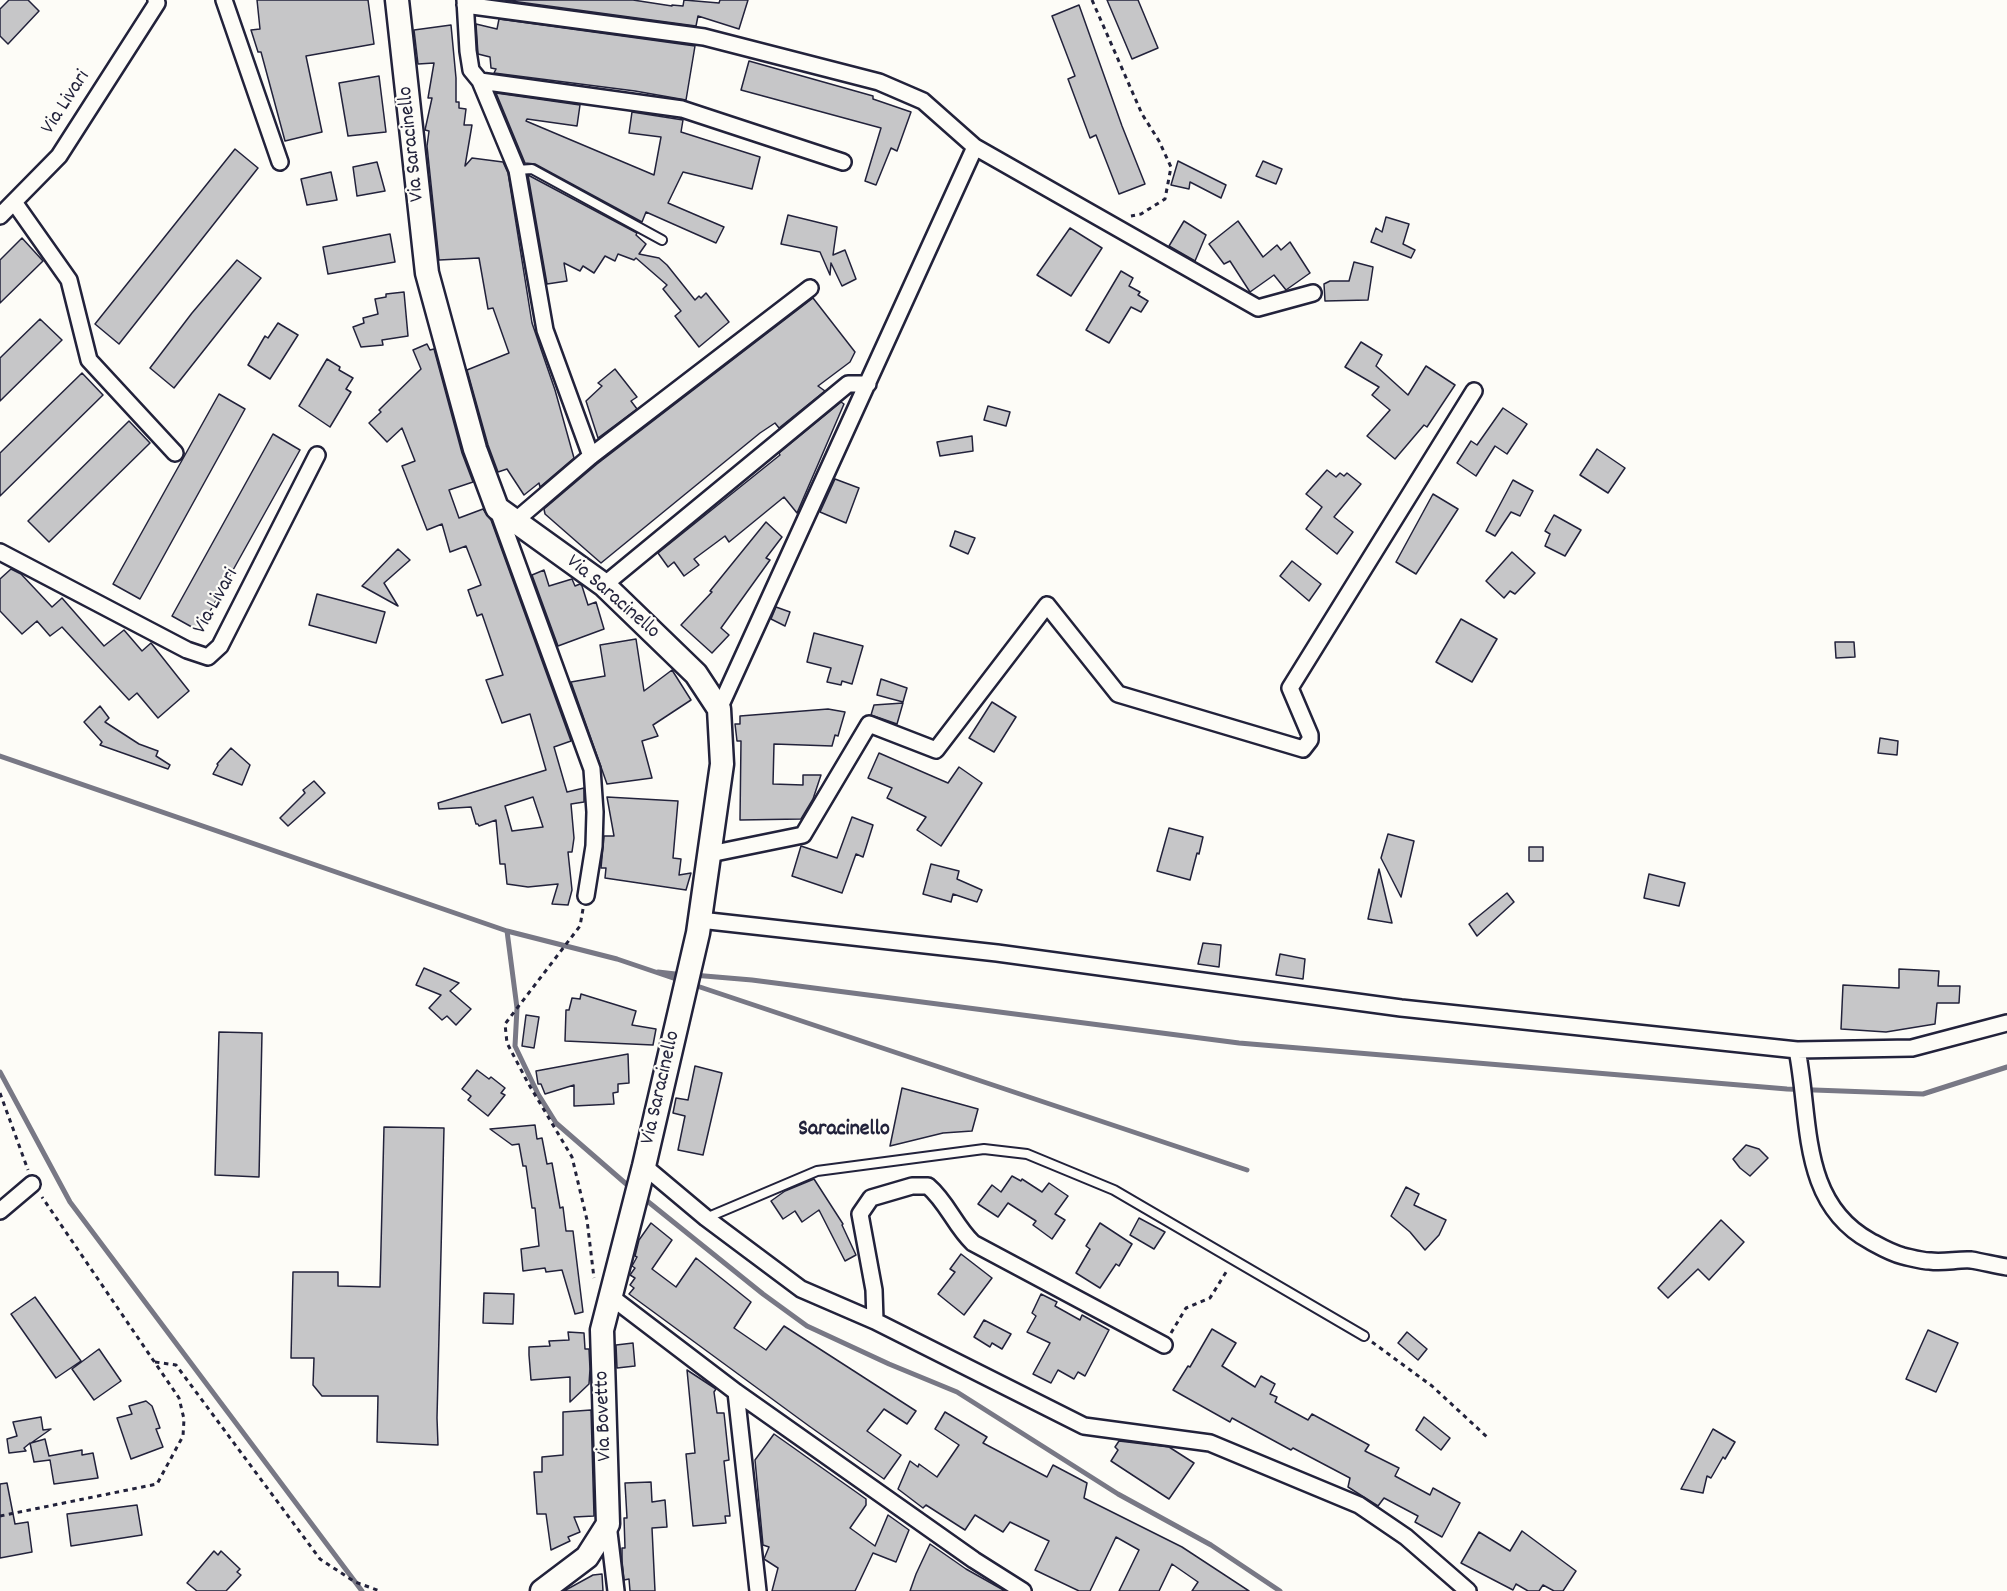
<!DOCTYPE html>
<style>
body{margin:0}
canvas{display:block;background:#fdfcf7}
</style>
<canvas width="2007" height="1591"></canvas>
<script>
const g = document.querySelector('canvas').getContext('2d');
g.lineJoin = 'round';
function stroke(path, color, width, dash) { g.strokeStyle = color; g.lineWidth = width; g.lineCap = dash ? 'butt' : 'round'; g.setLineDash(dash || []); g.stroke(path); }
function paint(path, color) { g.fillStyle = color; g.fill(path, 'evenodd'); }
function write(font, color, halo, rows, align = 'center') {
  g.font = font + ' Dekko,sans-serif'; g.lineWidth = 4.5; g.setLineDash([]); g.textBaseline = 'middle'; g.strokeStyle = halo; g.fillStyle = color; for (const [text, x, y, turn = 0] of rows) {
    g.save(); g.translate(x, y); g.rotate((+turn || 0) * Math.PI / 180); g.textAlign = isNaN(turn) ? turn : align; if (halo) g.strokeText(text, 0, 0); g.fillText(text, 0, 0); g.restore();
  }
}
stroke(new Path2D(`
 M0,756l507,175 110,28 65,22
 M507,931l10,77 -2,38 23,48 18,29 76,66
 M658,972l26,3
 M693,975l59,5 487,63 548,46 136,5 84,-27
 M691,984l556,186
 M0,1072l70,130 292,389
 M641,1196l122,98 44,32 82,38 68,28 161,102 93,51 69,46`), '#787885', 5);
const building = new Path2D(`
 M9,0h19l11,11 -31,33 -8,-8v-27z
 M257,0h111l6,44 -68,12 16,76 -37,9 -24,-89h-3l-7,-22 9,-1z
 M504,0h129l39,6v-1l11,1 1,-6 35,3 1,-3h28l-9,29 -41,-13 -2,10z
 M1107,0h31l20,48 -26,11z
 M1079,5l43,121 23,58 -26,10 -23,-59 -6,3 -22,-59 7,-3 -23,-60z
 M499,19l196,27 -9,54 -51,-9 -141,-18 2,-4 -5,-1 -1,-11 -12,-3 -2,-30 21,5z
 M451,25l5,53v24h3v6l7,1 -2,16h8l-7,41 7,-8 31,4 5,11 24,150 23,67 19,68 -34,29 -1,-4 -15,12 -17,-26 -9,3 -10,-27 -21,-75 42,-17 -16,-45 -5,1 -9,-51 -40,2 -12,-114 2,-15 -4,-1 7,-32h-4l6,-35 -16,1 -4,-34z
 M749,61l124,35v3l38,13 -14,39 -6,-3 -15,37 -11,-4 16,-53 -140,-38z
 M379,76l7,56 -38,4 -9,-53z
 M496,93l84,12 -3,21 -50,-7 -1,2 128,54 7,-38 -32,-4 3,-21 51,8 -2,12 79,25 -8,32 -69,-17 -15,31 56,24 -8,16 -70,-31 -4,10 -107,-58 -10,-1z
 M235,149l23,19 -139,176 -24,-20z
 M1178,161l48,24 -5,13 -31,-16 -1,7 -18,-4z
 M1263,161l19,8 -6,15 -20,-8z
 M377,162l8,29 -28,5 -4,-29z
 M331,172l6,28 -30,5 -6,-26z
 M528,175l109,58 -1,2 10,9 -7,10 20,4 8,7 28,35 4,-4 2,2 5,-5 23,29 -30,25 -24,-31 6,-5 -18,-22 4,-4 -31,-27 -2,2 -16,-6 -3,7 -10,-5 -11,17 -11,-7 -3,5 -16,-8 3,18 -20,3z
 M788,215l49,12 -4,28 12,-5 11,29 -14,7 -11,-23 -1,12 -10,-23 -39,-8z
 M1386,217l23,7 -6,20 12,6 -4,8 -40,-16 5,-14 6,4z
 M1184,221l22,14 -11,26 -26,-15z
 M1238,221l25,36 14,-12 4,5 9,-8 20,31 -24,17 -12,-15 -24,17 -20,-31 -6,3 -15,-20z
 M1070,228l32,20 -31,48 -34,-21z
 M390,234l5,28 -67,12 -5,-27z
 M22,238l21,23 -43,42v-43z
 M237,260l24,18 -87,110 -24,-20 42,-55z
 M1354,262l19,5 -5,33 -43,1 -1,-17 6,-3h19z
 M1121,271l12,7 -4,8 11,6 -2,3 10,6 -7,11 -10,-5 -22,36 -23,-13z
 M404,292l4,44 -26,4 1,5 -22,2 -8,-20 11,-4 -1,-5 15,-4 -3,-15 11,-2v-3z
 M813,298l42,54 -5,10 -32,24 7,5 -46,37 -4,-5 -15,10 -159,130 -56,-49 -1,-5 53,-45z
 M40,319l22,21 -62,61v-43z
 M278,323l20,12 -28,44 -22,-14 17,-29 3,2z
 M1361,342l21,13 -6,11 32,29 18,-29 29,19 -28,42 -3,-2 -29,34 -28,-23 23,-26 -18,-15 7,-8 -34,-20z
 M427,344l3,6 4,-1 28,104 11,29 -24,8 10,28 24,-9 8,11 80,221 -17,6 13,45 17,-4v14l-13,2 3,34 -2,14h-4l4,38 -4,15 -16,-1 6,-20 -30,3 -21,-3 -2,-20h-5l-4,-44 -17,6 -1,-2h-2l-5,-17 -32,2 -1,-6 108,-33 -16,-56 -28,9 -16,-43 17,-5 -21,-61 -5,2 -9,-26 13,-5 -15,-39 -16,6 -8,-28 -15,6 -25,-64 13,-5 -13,-33 -15,14 -18,-19 12,-11 -2,-2 42,-41 -8,-19zM533,797l10,30 -31,4 -7,-25z
 M327,359l13,8 -1,3 14,8 -7,11 5,3 -21,35 -31,-21z
 M615,369l22,28 -6,4 6,8 -39,29 -12,-37 16,-15 -4,-3z
 M82,373l21,22 -103,101v-43z
 M219,394l26,15 -105,190 -27,-15z
 M841,402l3,2 -47,109 -13,-16 -55,45 -4,-6 -31,23 5,6 -15,11 -10,-14 -6,5 -10,-14 122,-98 -1,-2z
 M988,406l22,6 -4,14 -22,-6z
 M1503,408l24,16 -20,30 -12,-8 -19,30 -19,-13 14,-22 6,4z
 M129,421l21,22 -101,99 -21,-21z
 M273,434l27,16 -101,181 -27,-15z
 M972,436l1,15 -33,5 -3,-14z
 M1597,449l28,19 -17,25 -28,-18z
 M1327,470l9,7 4,-4 4,3 3,-3 14,11 -27,33 19,15 -16,22 -31,-25 16,-22 -16,-13z
 M835,479l24,9 -13,35 -26,-11z
 M1513,480l20,11 -13,25 -9,-4 -16,24 -9,-5z
 M1433,494l25,15 -42,65 -20,-12z
 M1554,515l27,15 -16,26 -20,-10 5,-12 -5,-3z
 M766,522l16,15 -16,21 4,2 -49,68 8,7 -17,18 -31,-28 31,-33 -2,-1z
 M955,531l20,7 -7,16 -18,-8z
 M398,549l12,11 -26,23 14,23 -36,-20z
 M1512,552l23,21 -20,21 -5,-3 -6,7 -18,-17z
 M1292,561l29,23 -12,17 -29,-25z
 M11,569l10,5 31,33 10,-9 42,48 20,-16 18,21 9,-8 38,48 -31,27 -21,-25 -8,7 -67,-73 -12,9 -13,-15 -15,13 -22,-23v-32z
 M544,570l5,16 23,-7 3,7 5,-2 2,2 6,19 8,-3 8,27 -46,17 -26,-71z
 M317,594l68,18 -9,31 -67,-18z
 M776,607l14,5 -5,14 -14,-7z
 M1461,619l36,20 -25,43 -36,-20z
 M814,633l49,13 -11,38 -10,-3 -1,4 -14,-3 4,-14 -24,-6z
 M636,639l8,52 28,-21 19,30 -38,25 5,11 -16,5 10,37 -45,6 -36,-102 34,-6 -5,-31z
 M1835,642h19l1,15 -19,1z
 M881,679l26,9 -4,14 -26,-7z
 M992,702l24,15 -22,35 -25,-14z
 M903,703l-6,21 -26,-9 3,-10z
 M100,706l9,12 -4,4 34,22 19,7 -2,5 14,9 -2,4 -68,-24 2,-3 -18,-20z
 M828,709l17,3 -7,24 -3,-1 -3,11 -58,-2 -1,40 30,1v-10h18l-8,24 -12,20 -61,1 1,-79h-4l-2,-17h5v-8z
 M1880,738l18,3 -1,14 -19,-2z
 M231,748l19,17 -8,20 -29,-11 5,-9 -1,-1z
 M879,753l69,30 11,-16 23,16 -41,63 -24,-16 9,-13 -39,-19 5,-10 -24,-10z
 M314,781l11,12 -37,33 -8,-8 25,-25 -2,-3z
 M607,797l71,4 -5,57 8,1 -2,16 12,-2 -5,17 -81,-12 1,-10h-5l3,-32h10z
 M852,817l21,8 -10,32 -7,-3 -14,39 -50,-17 9,-30 36,12z
 M1169,828l34,9 -4,17 -2,-1 -7,27 -33,-9z
 M1388,834l26,7 -13,56 -20,-39z
 M1529,847h14v14h-14z
 M931,864l28,7 -2,8 25,11 -5,12 -24,-8 -2,8 -28,-8z
 M1379,869l13,54 -24,-4z
 M1649,874l36,9 -6,23 -35,-8z
 M1507,893l7,9 -37,34 -8,-12z
 M1203,943l18,2 -2,22 -21,-3z
 M1280,954l25,5 -2,20 -27,-4z
 M424,968l35,15 -9,8 21,18 -15,16 -9,-9 -5,4 -13,-12 12,-13 -25,-10z
 M1899,969l40,2 -1,15h22l-1,17h-22l-2,21 -49,8 -45,-3 2,-44 56,3z
 M581,994l55,17 -4,14 24,4 -3,16 -88,-4 1,-31h3l3,-12 8,1z
 M526,1015l13,2 -5,31 -12,-2z
 M219,1032l43,1 -3,144 -44,-2z
 M628,1054l1,29 -11,1v8l-5,1 1,11 -40,2v-21l-29,9 -4,-10h-3l-2,-13z
 M695,1066l27,7 -19,82 -25,-5 7,-34 -12,-3 3,-15 12,2z
 M477,1070l12,9 2,-2 14,11 -4,5 4,2 -17,21 -20,-16 3,-4 -9,-7z
 M902,1088l76,21 -6,22 -29,2 -53,13z
 M535,1125l2,14 5,-1 5,26 5,-1 8,45 3,-1 3,24h7l10,81 -8,2 -13,-44 -16,2 -1,-4 -22,3 -2,-22 18,-3 -4,-38h-3l-6,-42h-3l-4,-22 -7,1 -22,-16z
 M384,1127l60,1 -7,290 1,27 -61,-3 1,-46h-56l-9,-11 1,-27h-23l2,-86h45v14l42,1z
 M1746,1145l13,4 9,9 -18,18 -10,-8 -7,-9z
 M1012,1176l9,5 1,-2 20,13 7,-9 19,13 -13,18 10,6 -13,19 -19,-14 3,-4 -28,-18 -10,14 -20,-13 14,-19 9,7z
 M814,1179l29,45 -1,1 14,30 -11,6 -26,-51 -17,12 -7,-11 -12,8 -12,-18 14,-10z
 M1406,1187l13,7 -5,11 32,15 -7,15 -14,15 -15,-18 -19,-16z
 M1139,1218l26,14 -11,17 -24,-14z
 M1721,1220l23,22 -35,38 -11,-11 -30,29 -10,-10z
 M651,1223l21,17 -20,29 24,18 20,-29 55,44 -17,26 32,22 18,-24 132,85 -9,13 -23,-15 -17,22 34,24 -17,24 -75,-53 -180,-132 5,-6 -4,-3 5,-7 -5,-3 5,-7 -3,-2 5,-9 -2,-1 4,-16z
 M1100,1223l32,21 -13,22 -3,-2 -16,24 -24,-15 14,-24 -4,-3z
 M961,1254l31,24 -28,37 -26,-21 17,-22 -5,-3z
 M484,1293l30,1 -1,30 -30,-1z
 M1041,1294l16,8 -2,4 25,14 2,-5 27,15 -24,46 -7,-4 -4,7 -16,-9 -7,13 -18,-9 17,-31 -23,-11 9,-16 -4,-3z
 M35,1297l46,64 -25,17 -45,-64z
 M984,1320l27,14 -9,15 -10,-6 -2,4 -16,-10z
 M1212,1329l24,14 -14,23 33,21 6,-11 14,8 -5,10 7,3 -2,5 33,18 4,-6 57,31 -4,6 34,17 -4,8 35,19 3,-7 27,15 -18,34 -27,-15 3,-6 -34,-18 -6,8 -19,-12 -11,-7 2,-9 -57,-30 -2,2 -59,-32 -2,4 -57,-32 15,-24 2,1z
 M1928,1330l30,13 -22,49 -30,-13z
 M568,1332l16,1 1,16h4l1,20 -1,15 -19,18v-25l-39,3 -2,-25v-8l21,-1 -1,-5 20,-1z
 M1407,1332l20,17 -9,11 -20,-17z
 M633,1343l2,23 -18,2 -1,-23z
 M99,1349l22,32 -27,19 -22,-31z
 M687,1370l29,19 -2,3 3,21h7l5,47 -5,1 6,55h-5l1,7 -33,3 -7,-72 9,-1z
 M146,1401l6,5 8,22 -4,1 7,18 -32,12 -14,-41 15,-4 -3,-8z
 M591,1410l3,106 -20,1 6,15 -12,5 2,4 -19,9 -5,-36h-9l-3,-42h8v-15l21,-2v-43z
 M945,1412l42,25 -4,6 64,34 6,-12 34,18 -3,15 98,49 67,44h-57l6,-9 -26,-18 -13,27h-40l20,-41 -23,-13 -26,54h-11l-44,-21 14,-29 -39,-19 -7,10 -28,-17 -10,15 -39,-25 -3,3 -25,-19 12,-28 8,6 1,-3 18,13 22,-32 -24,-16z
 M41,1417l2,13 8,-1 -20,14 14,-4 4,17 33,-6v5l11,-2 5,25 -44,6 -4,-24 -16,2 -4,-19 -6,5 2,3 -17,2 -2,-14 10,-3 -4,-14z
 M1424,1417l26,21 -9,12 -25,-20z
 M1713,1429l22,13 -10,17 -2,-2 -12,21 -4,-2 -4,17 -22,-4z
 M774,1434l92,65v6l-16,23 25,18 13,-31 21,15 -13,32 -23,-9 -18,38h-83l6,-23 -14,-9 5,-12 -6,-2 -8,-85z
 M1119,1441l50,6 25,16 -25,36 -58,-38 7,-11 -3,-3z
 M651,1482l1,20 13,-2 2,27 -15,1 3,63h-25l-1,-12 -5,1 -2,-19v-13h3l-1,-30h3l-2,-35z
 M7,1483l8,41 13,-2 4,30 -32,6v-74z
 M137,1505l5,30 -71,11 -4,-32z
 M1522,1531l54,40 -13,20h-9l-11,-6 -4,6h-11l-12,-7 -3,6 -52,-27 18,-31 31,19z
 M930,1544l36,25 39,22h-95l6,-17z
 M214,1551l4,4 3,-4 19,18 -3,3 4,3 -15,16h-29l-10,-8z
 M602,1574l1,17h-39l29,-16z`);
paint(building, '#c6c6c8');
stroke(building, '#22223b', 1.5);
const lane = new Path2D(`
 M517,170l15,-1 130,71
 M706,1218l111,-47 167,-22 43,5 87,36 250,146`);
const street = new Path2D(`
 M224,0l56,162
 M465,0l3,51 3,19 9,11 37,89 28,160 46,126
 M465,5l239,32 175,45 44,19 52,46
 M480,81l202,28 161,53
 M14,202l55,78 20,80 86,93
 M0,216l59,-60 98,-153 -1,-3
 M497,508l95,261 3,43 -1,34 -8,50
 M515,521l76,-65 219,-168
 M0,552l187,98 21,7 12,-11 97,-191
 M604,585l244,-201h20
 M719,709l256,-562 283,161 55,-15
 M710,854l93,-19 66,-111 67,26 111,-145 71,89 185,55 7,-9v-5l-20,-47 184,-297
 M700,920l297,33 404,55 396,42 115,-2 95,-25
 M1797,1050c14,69 2,152 73,191 11,6 21,12 33,15 9,2 18,5 27,5 14,2 28,-2 41,-1 12,2 24,5 36,7
 M644,1166l62,52 95,71 74,32 209,105 126,17 149,62 47,32 62,54
 M0,1211l32,-27
 M610,1296l126,96 238,168 49,31
 M875,1321l-1,-31 -14,-76 11,-16 41,-12h16c19,16 27,40 45,57l191,102
 M736,1392l22,199
 M608,1524l8,67`);
const secondary = new Path2D(`
 M397,0l30,273 48,176 22,59 107,77 92,89 23,35 3,55 -24,169 -54,233 -42,164 6,194 -21,33 -45,34`);
stroke(lane, '#22223b', 12);
stroke(street, '#22223b', 20);
stroke(secondary, '#22223b', 27);
stroke(new Path2D(`
 M1092,0l50,114 17,27 12,26 -6,32 -24,15 -10,2
 M583,909l-3,17 -75,98 2,19 21,40 44,74 15,63 7,58
 M0,1093l28,77
 M1171,1333l15,-25 24,-10 18,-29
 M1372,1342l60,44 55,51
 M155,1362l21,3 144,194 35,23 25,9
 M0,1516l157,-32 26,-48 1,-17 -5,-21 -137,-201`), '#22223b', 3, [4.5, 4.5]);
stroke(lane, '#fdfcf7', 8);
stroke(street, '#fdfcf7', 15);
stroke(secondary, '#fdfcf7', 22);
write('21px', '#22223b', '#fdfcf7', [
 ["Via Livari",67,103,-57],
 ["Via Saracinello",413,144,-96],
 ["Via Saracinello",612,598,41],
 ["Via Livari",217,602,-61],
 ["Via Saracinello",662,1088,-77],
 ["Via Bovetto",605,1416,-92]
]);
write('bold 22px', '#22223b', '#fdfcf7', [
 ["Saracinello",844,1131]
]);
</script>
